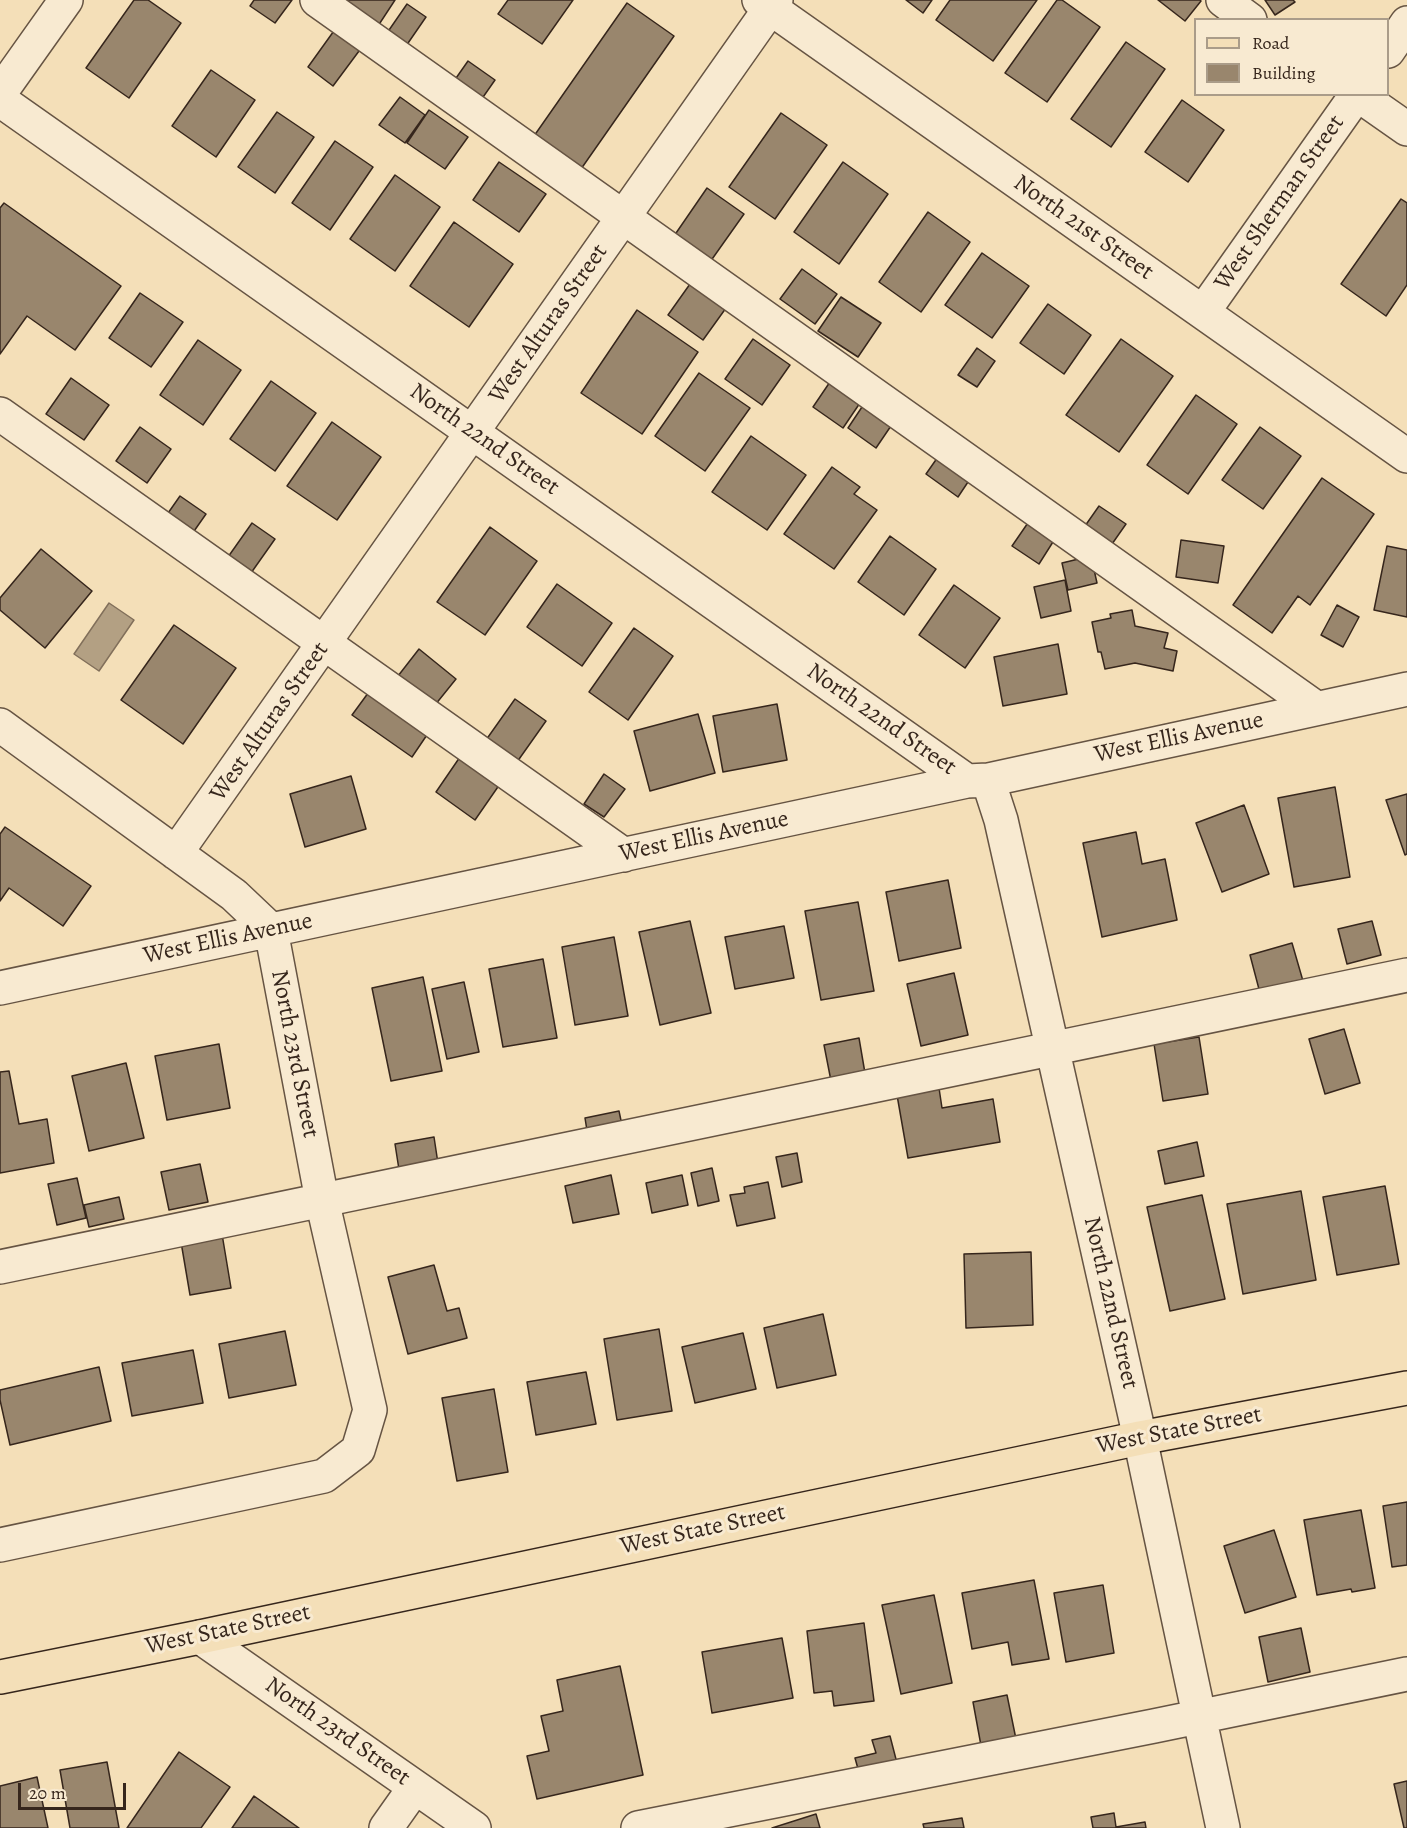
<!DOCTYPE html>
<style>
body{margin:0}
#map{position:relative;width:1407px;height:1828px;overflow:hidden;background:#f4dfb8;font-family:Alegreya,serif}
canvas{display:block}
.legend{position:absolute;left:1194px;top:18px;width:195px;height:78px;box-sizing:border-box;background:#f8ead1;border:2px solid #aa9c89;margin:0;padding:8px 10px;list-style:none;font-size:18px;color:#36261c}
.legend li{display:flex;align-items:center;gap:12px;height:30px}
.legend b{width:30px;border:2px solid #aa9c89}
.scale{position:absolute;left:18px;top:1783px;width:108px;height:27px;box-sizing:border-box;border:3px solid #36261c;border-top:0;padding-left:8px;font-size:18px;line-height:21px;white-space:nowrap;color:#36261c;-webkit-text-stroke:4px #f8ead1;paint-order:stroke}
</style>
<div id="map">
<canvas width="1407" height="1828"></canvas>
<ul class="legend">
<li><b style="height:8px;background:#f4dfb8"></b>Road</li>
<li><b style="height:16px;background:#99866d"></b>Building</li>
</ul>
<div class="scale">20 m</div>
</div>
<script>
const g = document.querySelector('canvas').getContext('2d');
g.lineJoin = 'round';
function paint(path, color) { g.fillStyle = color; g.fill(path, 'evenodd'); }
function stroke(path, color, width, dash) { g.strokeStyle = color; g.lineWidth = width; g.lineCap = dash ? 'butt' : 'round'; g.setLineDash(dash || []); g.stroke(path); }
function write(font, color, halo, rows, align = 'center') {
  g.font = font + ' Alegreya,serif'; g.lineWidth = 6; g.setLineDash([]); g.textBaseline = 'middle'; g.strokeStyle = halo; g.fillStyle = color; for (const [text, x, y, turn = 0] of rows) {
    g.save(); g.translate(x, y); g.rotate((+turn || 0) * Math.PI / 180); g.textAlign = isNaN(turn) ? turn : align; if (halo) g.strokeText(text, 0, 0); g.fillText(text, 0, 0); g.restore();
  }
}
const water = new Path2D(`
 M109,603l25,17 -35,51 -25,-17z`);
paint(water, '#b3a083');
stroke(water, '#816f5a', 1.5);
const building = new Path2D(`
 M134,0h14l33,23 -52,75 -43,-30z
 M254,0h38l-17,23 -25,-17z
 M345,0h50l-19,29z
 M508,0h65l-31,44 -44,-30z
 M906,0h26l-9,13z
 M950,0h87l-44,61 -57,-41z
 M1057,0h5l38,27 -53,75 -42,-29z
 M1158,0h42l1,1 -16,20z
 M1265,0h28l2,2 -20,13z
 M627,3l47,33 -93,133 -47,-33z
 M407,4l19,13 -20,29 -19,-13z
 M336,28l26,19 -29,39 -25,-19z
 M1126,42l39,27 -54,78 -40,-28z
 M468,61l27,19 -14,20 -27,-19z
 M211,70l44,30 -39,57 -44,-31z
 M400,97l25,18 -20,28 -26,-18z
 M1182,100l42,30 -36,52 -43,-30z
 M429,110l39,27 -23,32 -38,-26z
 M277,112l37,25 -39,56 -37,-26z
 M781,113l46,32 -52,74 -46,-32z
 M335,141l38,26 -43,63 -38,-27z
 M499,162l47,32 -27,38 -46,-32z
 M843,162l45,32 -49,70 -45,-32z
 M395,175l45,32 -45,64 -45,-32z
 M707,188l37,26 -34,48 -36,-26z
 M1401,199l6,4v82l-21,31 -45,-32z
 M4,203l117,83 -46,64 -48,-34 -27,38v-146z
 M928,212l42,30 -49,70 -42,-30z
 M454,222l59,42 -44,63 -59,-41z
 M982,253l47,33 -37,52 -47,-33z
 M802,269l35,25 -22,30 -35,-25z
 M690,284l36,24 -23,32 -35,-25z
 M140,293l43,29 -32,45 -42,-29z
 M841,297l40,26 -23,34 -40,-26z
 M1048,304l43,31 -27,39 -44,-31z
 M637,310l61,42 -56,82 -61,-41z
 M753,339l37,26 -28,40 -37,-26z
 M1121,339l52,37 -54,76 -53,-37z
 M198,340l43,30 -38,55 -43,-30z
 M977,348l18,13 -18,26 -19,-12z
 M699,373l51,35 -45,63 -50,-35z
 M834,376l30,21 -21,31 -30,-21z
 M71,378l38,27 -25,35 -38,-26z
 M271,381l45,32 -41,58 -45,-32z
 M1196,395l41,29 -49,70 -41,-29z
 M866,401l29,19 -19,28 -28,-20z
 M332,422l49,35 -44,63 -50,-34z
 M140,427l31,22 -24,34 -31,-22z
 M1260,427l41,29 -38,53 -41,-29z
 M751,436l55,39 -39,55 -55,-38z
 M940,454l32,22 -14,21 -32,-23z
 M832,467l28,20 -6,7 23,16 -43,59 -50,-35z
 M1322,478l52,36 -64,91 -12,-9 -26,37 -39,-28z
 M180,496l26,18 -14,20 -26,-18z
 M1099,506l27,18 -14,20 -27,-18z
 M1032,517l26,17 -19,30 -27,-18z
 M252,523l23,16 -24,34 -23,-16z
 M490,527l47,34 -52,74 -48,-33z
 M890,536l46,33 -32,46 -46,-33z
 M1181,540l43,6 -6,37 -42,-6z
 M1387,546l20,4v67l-33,-7z
 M41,549l51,42 -47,57 -45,-38v-12z
 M1091,556l6,27 -29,7 -6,-27z
 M1065,580l6,31 -30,7 -7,-31z
 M557,584l55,39 -30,43 -55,-39z
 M954,585l46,33 -35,50 -46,-33z
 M1337,605l22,12 -16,30 -22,-12z
 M1132,610l3,16 33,7 -4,15 13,3 -4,20 -38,-8 -30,6 -4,-17h-3l-6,-30 19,-4 -1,-4z
 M174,625l62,43 -53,76 -62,-44z
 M634,628l39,28 -45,64 -39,-28z
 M1058,644l9,50 -64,12 -9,-49z
 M419,649l37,30 -21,26 -37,-29z
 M374,685l59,41 -21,31 -60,-42z
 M515,699l31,22 -29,41 -31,-22z
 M777,704l10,56 -64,12 -10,-56z
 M698,714l17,59 -65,18 -16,-60z
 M462,754l40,27 -27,39 -39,-28z
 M604,774l21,15 -21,28 -20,-13z
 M351,776l15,53 -61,18 -15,-53z
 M1335,787l15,90 -56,10 -16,-89z
 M1407,794v60l-2,1 -19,-55z
 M1244,805l25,69 -47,18 -26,-69z
 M5,827l86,59 -28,40 -54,-38 -9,13v-67z
 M1136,832l6,32 23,-5 12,61 -75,17 -19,-94z
 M948,880l13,68 -62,13 -13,-69z
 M858,902l16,89 -53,9 -16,-89z
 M690,921l21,92 -51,12 -21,-93z
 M1372,921l9,34 -34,9 -9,-35z
 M784,926l10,52 -59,11 -10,-52z
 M614,937l14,79 -53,9 -13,-78z
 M1292,943l11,38 -43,12 -10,-38z
 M543,959l14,79 -54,9 -14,-78z
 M954,973l14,62 -47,11 -14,-62z
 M423,977l19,94 -51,10 -19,-93z
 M464,982l15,70 -32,7 -15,-70z
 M1344,1029l16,54 -35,11 -16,-55z
 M1199,1037l9,57 -45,7 -9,-57z
 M859,1038l7,41 -34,7 -8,-41z
 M219,1044l11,64 -63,12 -12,-64z
 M126,1063l18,75 -55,13 -17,-75z
 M9,1071l10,53 28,-5 7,44 -54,10v-101z
 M939,1088l3,20 51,-9 7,43 -92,16 -11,-63z
 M619,1111l4,19 -35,7 -3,-19z
 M434,1137l5,33 -39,6 -5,-32z
 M1197,1142l7,34 -39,8 -7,-33z
 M797,1153l5,29 -20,5 -6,-30z
 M200,1164l8,38 -39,8 -8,-38z
 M712,1168l7,33 -21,5 -7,-33z
 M611,1175l8,39 -46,9 -8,-37z
 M682,1175l6,30 -36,8 -6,-30z
 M77,1178l9,40 -29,7 -9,-41z
 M768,1182l7,36 -38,8 -7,-31 15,-2 -1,-6z
 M1385,1186l14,78 -62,11 -14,-78z
 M1301,1191l15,89 -73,14 -16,-90z
 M1202,1195l23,104 -55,12 -23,-104z
 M119,1197l5,22 -35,8 -5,-22z
 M221,1228l10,60 -41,7 -10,-59z
 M1031,1252l2,73 -67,3 -2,-74z
 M434,1265l13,46 12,-3 8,30 -59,16 -20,-77z
 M823,1314l13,61 -59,13 -13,-60z
 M659,1329l13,82 -55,9 -13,-81z
 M285,1331l11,54 -67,13 -10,-54z
 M743,1333l13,56 -61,14 -13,-56z
 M193,1350l10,53 -71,13 -10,-53z
 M99,1367l12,54 -101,24 -10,-45v-10z
 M586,1372l10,52 -60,11 -9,-53z
 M494,1389l14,83 -51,9 -15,-83z
 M1407,1502v63l-15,2 -9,-61z
 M1361,1510l14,78 -23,4 -1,-3 -34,6 -13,-75z
 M1274,1530l22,67 -51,16 -21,-67z
 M1034,1580l15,79 -37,6 -4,-23 -36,7 -10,-56z
 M1103,1585l11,68 -48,9 -12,-69z
 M934,1595l18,88 -51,11 -19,-89z
 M864,1623l10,78 -40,5 -2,-15 -18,2 -7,-62z
 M1301,1628l9,44 -42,10 -9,-45z
 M782,1638l11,60 -81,15 -10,-61z
 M620,1666l23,109 -106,24 -10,-43 22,-5 -8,-35 22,-5 -6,-31z
 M1007,1695l10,49 -35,7 -9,-49z
 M890,1736l8,31 -38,9 -5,-18 21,-5 -4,-13z
 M179,1752l51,35 -29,41h-74z
 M107,1762l12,66h-49l-10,-58z
 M37,1777l11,51h-48v-42z
 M1407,1781v47h-3l-10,-44z
 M254,1796l45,32h-67z
 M1114,1813l2,14 29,-5 1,6h-53l-2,-11z
 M816,1814l4,14h-48z
 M962,1818l2,10h-40l-1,-4z`);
paint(building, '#99866d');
stroke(building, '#36261c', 1.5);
const minor = new Path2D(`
 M317,0l999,708
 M759,0l648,456
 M1223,0l27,20
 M1388,51l19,-28
 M0,93l66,-93
 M1357,94l50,35
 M0,100l967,681
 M1203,312l154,-218
 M0,414l624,441
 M0,725l234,170 37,35 51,270 48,210 -12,40 -34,26 -324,69
 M988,780l13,40 139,618 83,390
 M176,853l600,-853
 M0,988l967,-207 21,-1 419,-91
 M0,1267l1407,-292
 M200,1637l274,191
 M386,1828l29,-41
 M638,1828l516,-102 253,-52`);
const major = new Path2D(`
 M0,1677l200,-40 940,-199 267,-50`);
stroke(minor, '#665443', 36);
stroke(major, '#36261c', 36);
stroke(minor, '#f8ead1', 33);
stroke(major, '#f4dfb8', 33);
write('24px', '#36261c', '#f8ead1', [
 ["West Sherman Street",1280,203,-55],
 ["North 21st Street",1083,228,35],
 ["West Alturas Street",549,324,-55],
 ["North 22nd Street",484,440,35],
 ["North 22nd Street",881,720,35],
 ["West Alturas Street",270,722,-55],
 ["West Ellis Avenue",1179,738,-12],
 ["West Ellis Avenue",704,837,-12],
 ["West Ellis Avenue",228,939,-12],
 ["North 23rd Street",294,1054,79],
 ["North 22nd Street",1110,1303,77],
 ["West State Street",1179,1431,-11],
 ["West State Street",703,1530,-12],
 ["West State Street",228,1630,-12],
 ["North 23rd Street",337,1732,35]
]);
</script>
